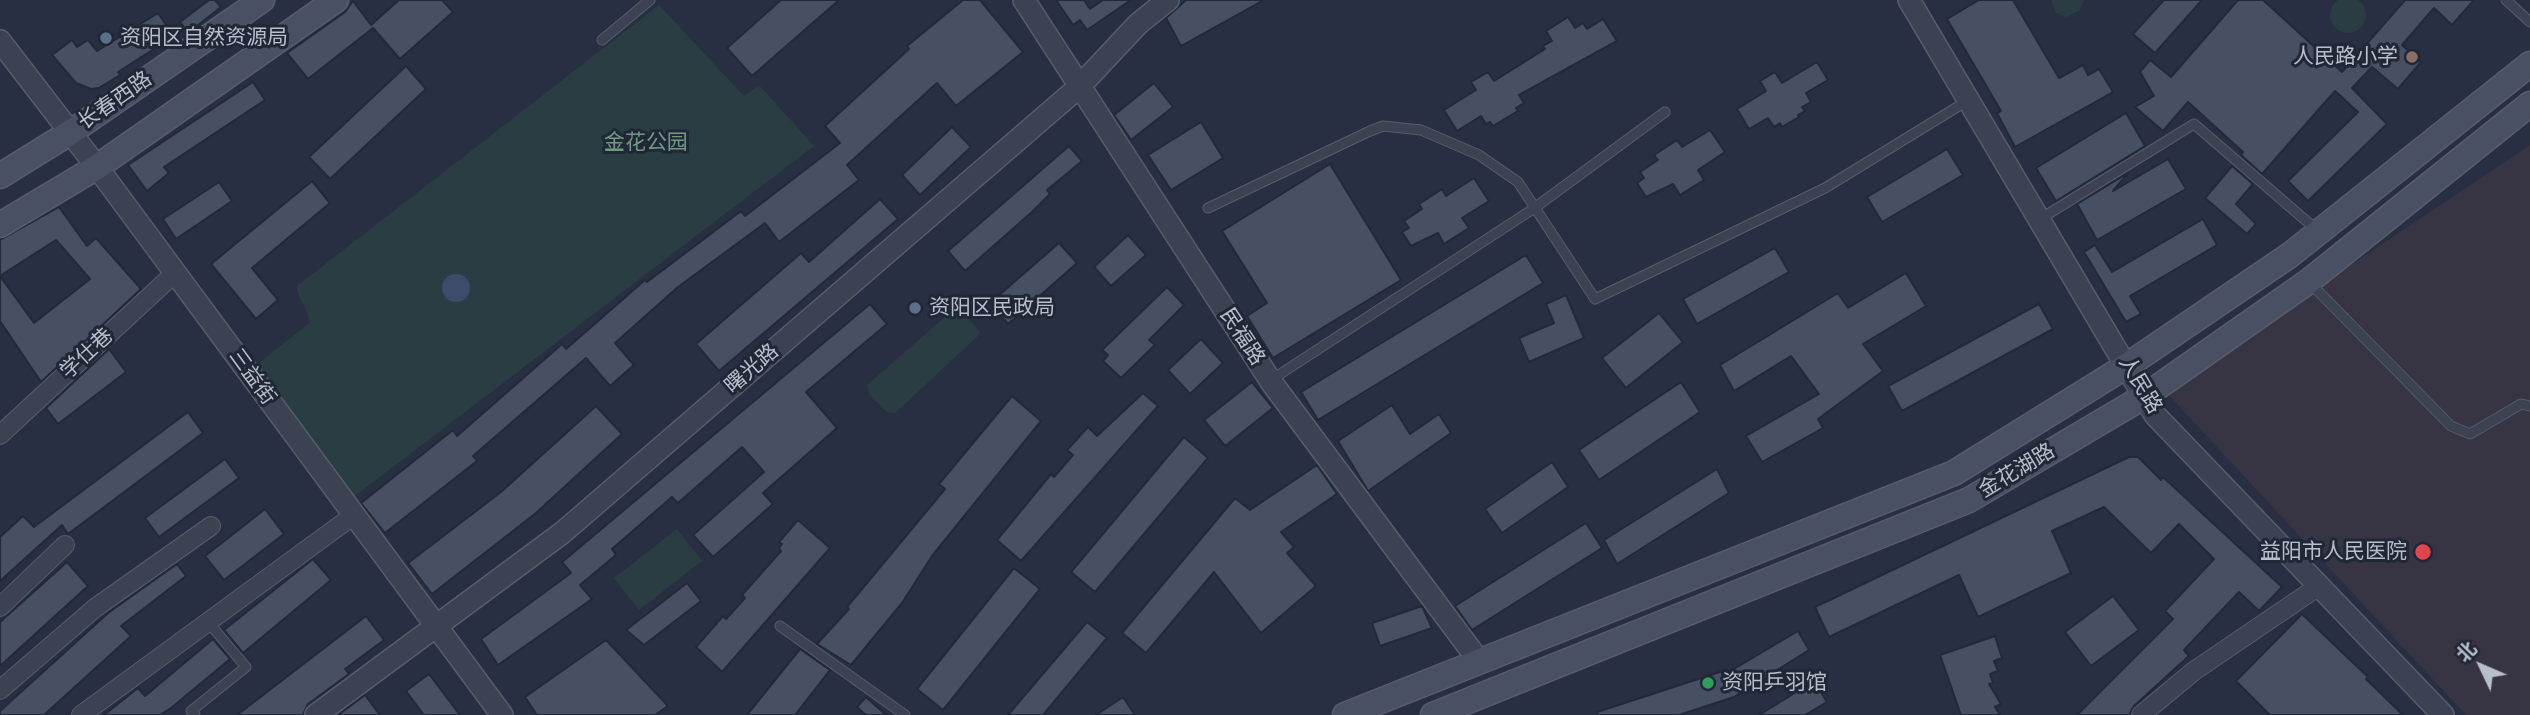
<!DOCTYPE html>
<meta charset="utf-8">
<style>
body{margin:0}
#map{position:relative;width:2530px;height:715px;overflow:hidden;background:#282f42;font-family:"Open Sans","Noto Sans SC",sans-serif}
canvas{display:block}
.north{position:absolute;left:2446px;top:631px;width:70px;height:70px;-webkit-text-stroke:5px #202737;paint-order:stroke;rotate:314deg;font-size:19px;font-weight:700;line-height:28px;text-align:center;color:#b9becb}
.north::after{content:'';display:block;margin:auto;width:24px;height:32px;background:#b9becb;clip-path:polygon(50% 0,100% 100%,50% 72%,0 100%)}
</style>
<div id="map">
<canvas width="2530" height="715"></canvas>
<div class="north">北</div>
</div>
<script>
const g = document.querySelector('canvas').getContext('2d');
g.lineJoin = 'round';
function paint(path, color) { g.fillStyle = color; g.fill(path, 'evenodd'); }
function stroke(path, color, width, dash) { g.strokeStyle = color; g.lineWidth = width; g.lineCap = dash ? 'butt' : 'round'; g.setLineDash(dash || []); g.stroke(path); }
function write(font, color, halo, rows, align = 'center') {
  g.font = font + ' "Open Sans","Noto Sans SC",sans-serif'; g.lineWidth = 6; g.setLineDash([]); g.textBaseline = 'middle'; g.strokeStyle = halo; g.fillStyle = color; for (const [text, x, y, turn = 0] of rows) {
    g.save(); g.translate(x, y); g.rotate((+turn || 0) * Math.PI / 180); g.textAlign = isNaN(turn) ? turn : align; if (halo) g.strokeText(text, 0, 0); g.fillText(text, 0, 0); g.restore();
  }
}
paint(new Path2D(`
 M2530,145v570h-64l-302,-325z`), '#373443');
paint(new Path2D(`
 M2330 15a18 18 0 1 1 36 0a18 18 0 1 1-36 0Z
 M2051,0h33l-4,10 -14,7 -10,-4z
 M659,5l85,91 15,-11 55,61 -463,353 -97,-132 55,-44c1,-15 -12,-22 -12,-37z
 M954,309l7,1 19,22 -2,4 -83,77 -8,-1 -18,-18 -2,-9z
 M677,529l25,32 -63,49 -25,-32z`), '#2a3d43');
paint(new Path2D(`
 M442 288a14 14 0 1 1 28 0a14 14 0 1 1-28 0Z`), '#3e4b6a');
const building = new Path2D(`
 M209,0h6l6,7 -33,26 -8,-11z
 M399,0h43l11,12 -53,47 -27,-31 -65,51 -21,-26 58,-41 8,-11 18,24z
 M781,0h58l-87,76 -25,-28z
 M963,0h17l43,52 -67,54 -19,-23 -90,82 12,15 -80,62 -14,-19 -87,64 -63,56 19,22 -24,21 -24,-28 -113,98 4,5 -92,72 -24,-30 92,-73 4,6 105,-92 4,5 79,-69 2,2 94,-71 4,5 95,-73 -15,-17 84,-77 -2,-3z
 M1056,0h28l6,9 13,-9h28l-44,30 -7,-10 -7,5z
 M1186,0h78l-83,46 -15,-28z
 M1979,0h34l46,78 24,-13 5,10 11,-6 14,23 -98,55 -18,-34 4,-2 -54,-92z
 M2164,0h38l-47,53 -22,-19z
 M2238,0h25l79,72 63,-72h69l-22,25 -18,-17 -32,37 19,17 -23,27 -26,-22 -20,21 35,36 -79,77 -20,-20 70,-69 -23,-21 -73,83 -21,-19 2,-3 -55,-50 -25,29 -28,-24 19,-11 -14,-24 10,-12 21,17z
 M158,13l16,23 -56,36 2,3 -21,13 -8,1 -15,-6 -24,-28 20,-15 5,7 11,-7 9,11z
 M1568,17l7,11 8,-5 4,6 16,-10 14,22 -98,54 5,8 -8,5 2,3 -25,15 -3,-4 -4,2 -5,-8 -24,15 -13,-21 32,-20 -5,-8 17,-10 6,9 51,-32 -2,-3 9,-5 -6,-10z
 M1817,62l11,18 -22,13 5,9 -9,5 3,4 -7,4 1,2 -17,10 -2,-4 -6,4 -6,-9 -19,11 -12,-20 29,-18 -6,-10 15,-9 7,11z
 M406,66l20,23 -96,90 -21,-22z
 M253,82l12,18 -101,67 5,6 -22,18 -19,-26z
 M1154,83l19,24 -42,33 -17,-25z
 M2126,113l19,33 -89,55 -20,-33z
 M1201,122l22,36 -52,32 -23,-35z
 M952,127l19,20 -51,48 -18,-20z
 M1710,130l15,22 -27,18 6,10 -24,15 -7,-11 -27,13 -9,-14 7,-5 -4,-6 18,-12 -4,-5 23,-15 5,7z
 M1069,146l13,15 -35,29 3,4 -18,18 -67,59 -17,-20z
 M1947,149l16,26 -81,47 -15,-25z
 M2168,159l18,30 -89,51 -20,-36 51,-31 -15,18z
 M1330,164l71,116 -128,78 -26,-42 20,-13 -45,-72z
 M2232,166l21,18 -17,20 20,20 -9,10 -42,-36z
 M1474,178l15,23 -27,17 7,10 -25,16 -6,-11 -27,13 -9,-14 7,-4 -5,-7 18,-12 -3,-5 23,-15 4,7z
 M312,181l18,22 -78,65 26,32 -22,19 -45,-55z
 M219,182l13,19 -56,38 -13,-20z
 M880,199l18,20 -179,152 -23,-27 105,-91 8,9z
 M59,207l28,39 9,-8 45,51 -100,93 -41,-61v-45l34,47 56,-44 -34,-39 -56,36v-36z
 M2203,219l14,26 -87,51 11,18 -15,8 -42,-70 11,-7 17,27z
 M1128,235l18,20 -35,31 -17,-19z
 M1059,243l18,20 -69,61 -18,-21z
 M1775,248l14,24 -92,52 -14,-25z
 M1526,255l17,28 -225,137 -17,-28z
 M1906,273l20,33 -63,38 20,27 -65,48 5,9 -61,34 -16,-26 73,-42 -28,-38 -57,35 -14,-26 118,-72 10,15z
 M1167,287l17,18 -35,35 6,5 -34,33 -18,-17 5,-6 -6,-5z
 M1566,295l18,43 -55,24 -10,-24 35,-15 -8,-19z
 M870,304l17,20 -81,68 31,36 -74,65 10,11 -60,53 -20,-22 71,-63 -22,-25 -64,56 -6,-6 -60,52 4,6 -36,30 12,14 -94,66 -17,-26 90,-66 -9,-11z
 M2039,304l14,25 -151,82 -14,-25z
 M1659,313l24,29 -57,46 -24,-30z
 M1201,339l22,24 -33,31 -22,-24z
 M109,349l17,23 -68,52 -12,-16z
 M1252,382l21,26 -48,38 -21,-26z
 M1681,382l19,30 -101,68 -20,-30z
 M1143,393l15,13 -137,155 -24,-21 54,-66 3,3 19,-22 -6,-5 21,-23 9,9z
 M1012,396l29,25 -109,135 -30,47 -51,62 -34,-21 32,-35 -2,-2 98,-118 -6,-5z
 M1392,405l18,29 29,-20 12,19 -83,58 -30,-50z
 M596,406l26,28 -86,79 -104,81 -24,-31 93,-71z
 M188,412l15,21 -135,101 -6,-9 -62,56v-44l23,-21 11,11z
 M1184,437l24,21 -113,134 -24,-20z
 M2129,457h9l23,23 2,-3 119,110 -23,24 -20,-19 -55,58 5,6 -55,50 -5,9h-52l96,-96 -8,-8 49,-52 -35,-35 -28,29 -47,-46 -52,24 19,42 -93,44 -19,-42 -130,62 -14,-30z
 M225,459l14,19 -80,59 -14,-19z
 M1552,462l16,25 -66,46 -17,-24z
 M1317,465l20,29 -56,38 13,15 -7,6 29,33 -55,47 -47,-61 -68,81 -24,-20 113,-135 15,12z
 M1717,469l12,24 -112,71 -13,-24z
 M265,509l19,25 -60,46 -19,-24z
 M798,520l32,28 -108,124 -26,-25 27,-31 3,3 19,-21 -3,-3 39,-44 -2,-3 3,-4 -3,-2z
 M1586,523l16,25 -130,82 -17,-24z
 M313,559l18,21 -88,73 -19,-23z
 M67,562l21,24 -88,80v-44z
 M177,564l9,12 -65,50 10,10 -87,79h-44v-4l108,-98z
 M1014,568l26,21 -97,121 -26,-21z
 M687,583l14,18 -57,44 -18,-15z
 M2113,596l26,34 -48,36 -26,-34z
 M1422,606l10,22 -52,18 -8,-23z
 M2302,614l66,63 -2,2 37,36h-133l-34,-34z
 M366,616l18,24 -39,29 4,5 -41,30 -5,11h-66z
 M1087,622l20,16 -64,77h-35z
 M1798,631l11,19 -75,47 -55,18h-81l-1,-3 129,-42 1,3z
 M1995,636l7,22 -8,3 4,10 -8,3 3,9 -4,1 12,20 -6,3 5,8h-39l-21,-60z
 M213,639l17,20 -59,49 -11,7h-56l34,-27 7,8z
 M606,640l62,66 -13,9h-118l-12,-18z
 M800,649l30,21 -35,45h-48z
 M429,674l31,41h-36l-18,-24z
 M1814,681l13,21 -22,13h-46z
 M365,695l15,20h-42z
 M866,697l20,18h-20l-9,-8z
 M1123,697l12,18h-39z`);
paint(building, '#474f63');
stroke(building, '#222939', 2);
const service = new Path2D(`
 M2506,0l24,22
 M602,40l48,-40
 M1208,208l162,-77 13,-5 38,4 58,25 39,27 77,117 230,-111 142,-87
 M2040,219l154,-95 124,107
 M2310,283l141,143 19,8 51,-30 9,2
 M1271,380l262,-171 132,-97
 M780,626l125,89
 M195,715l-4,-4 55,-44 -38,-45`);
const minor = new Path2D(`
 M0,435l175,-162
 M0,607l65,-62
 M0,690l95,-82 116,-82
 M81,715l273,-200
 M2141,715l53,-44 125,-85`);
const tertiary = new Path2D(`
 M1024,0l248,383 207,278
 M1909,0l246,415 288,300
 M0,41l97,126 405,548
 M316,715l246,-182 517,-446 59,-63 30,-24`);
const secondary = new Path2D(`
 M0,176l71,-44 191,-132
 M0,225l97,-58 239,-167
 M1345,715l609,-242 174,-108 162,-110 240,-191
 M1433,715l536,-215 176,-104 164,-115 221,-177`);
stroke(service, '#575d6c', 11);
stroke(minor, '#575d6c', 20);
stroke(tertiary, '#575d6c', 24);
stroke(secondary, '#575d6c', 27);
stroke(service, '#3c4251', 9);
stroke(minor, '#3c4251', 18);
stroke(tertiary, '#3c4251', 21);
stroke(secondary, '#4a5064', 24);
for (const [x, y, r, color] of [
 [106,38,7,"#5c6f8a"],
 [2412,57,7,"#8d6e63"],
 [915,308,7,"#5c6f8a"],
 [2423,552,9,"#e0444e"],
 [1708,683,7,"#2e9e5b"]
]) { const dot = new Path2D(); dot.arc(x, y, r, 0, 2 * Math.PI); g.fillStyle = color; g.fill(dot); stroke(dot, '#202737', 2.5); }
write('21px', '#b9becb', '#202737', [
 ["资阳区自然资源局",120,38],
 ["人民路小学",2398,57,"right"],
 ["资阳区民政局",929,308],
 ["益阳市人民医院",2407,552,"right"],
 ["资阳乒羽馆",1722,683]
], 'left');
write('21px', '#b9becb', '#202737', [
 ["长春西路",115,101,-35],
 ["民福路",1242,337,57],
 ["学仕巷",87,354,-43],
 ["曙光路",752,369,-41],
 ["三益街",252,377,54],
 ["人民路",2140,385,59],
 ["金花湖路",2017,471,-31]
]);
write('21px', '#719b80', '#202737', [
 ["金花公园",646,143]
]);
</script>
